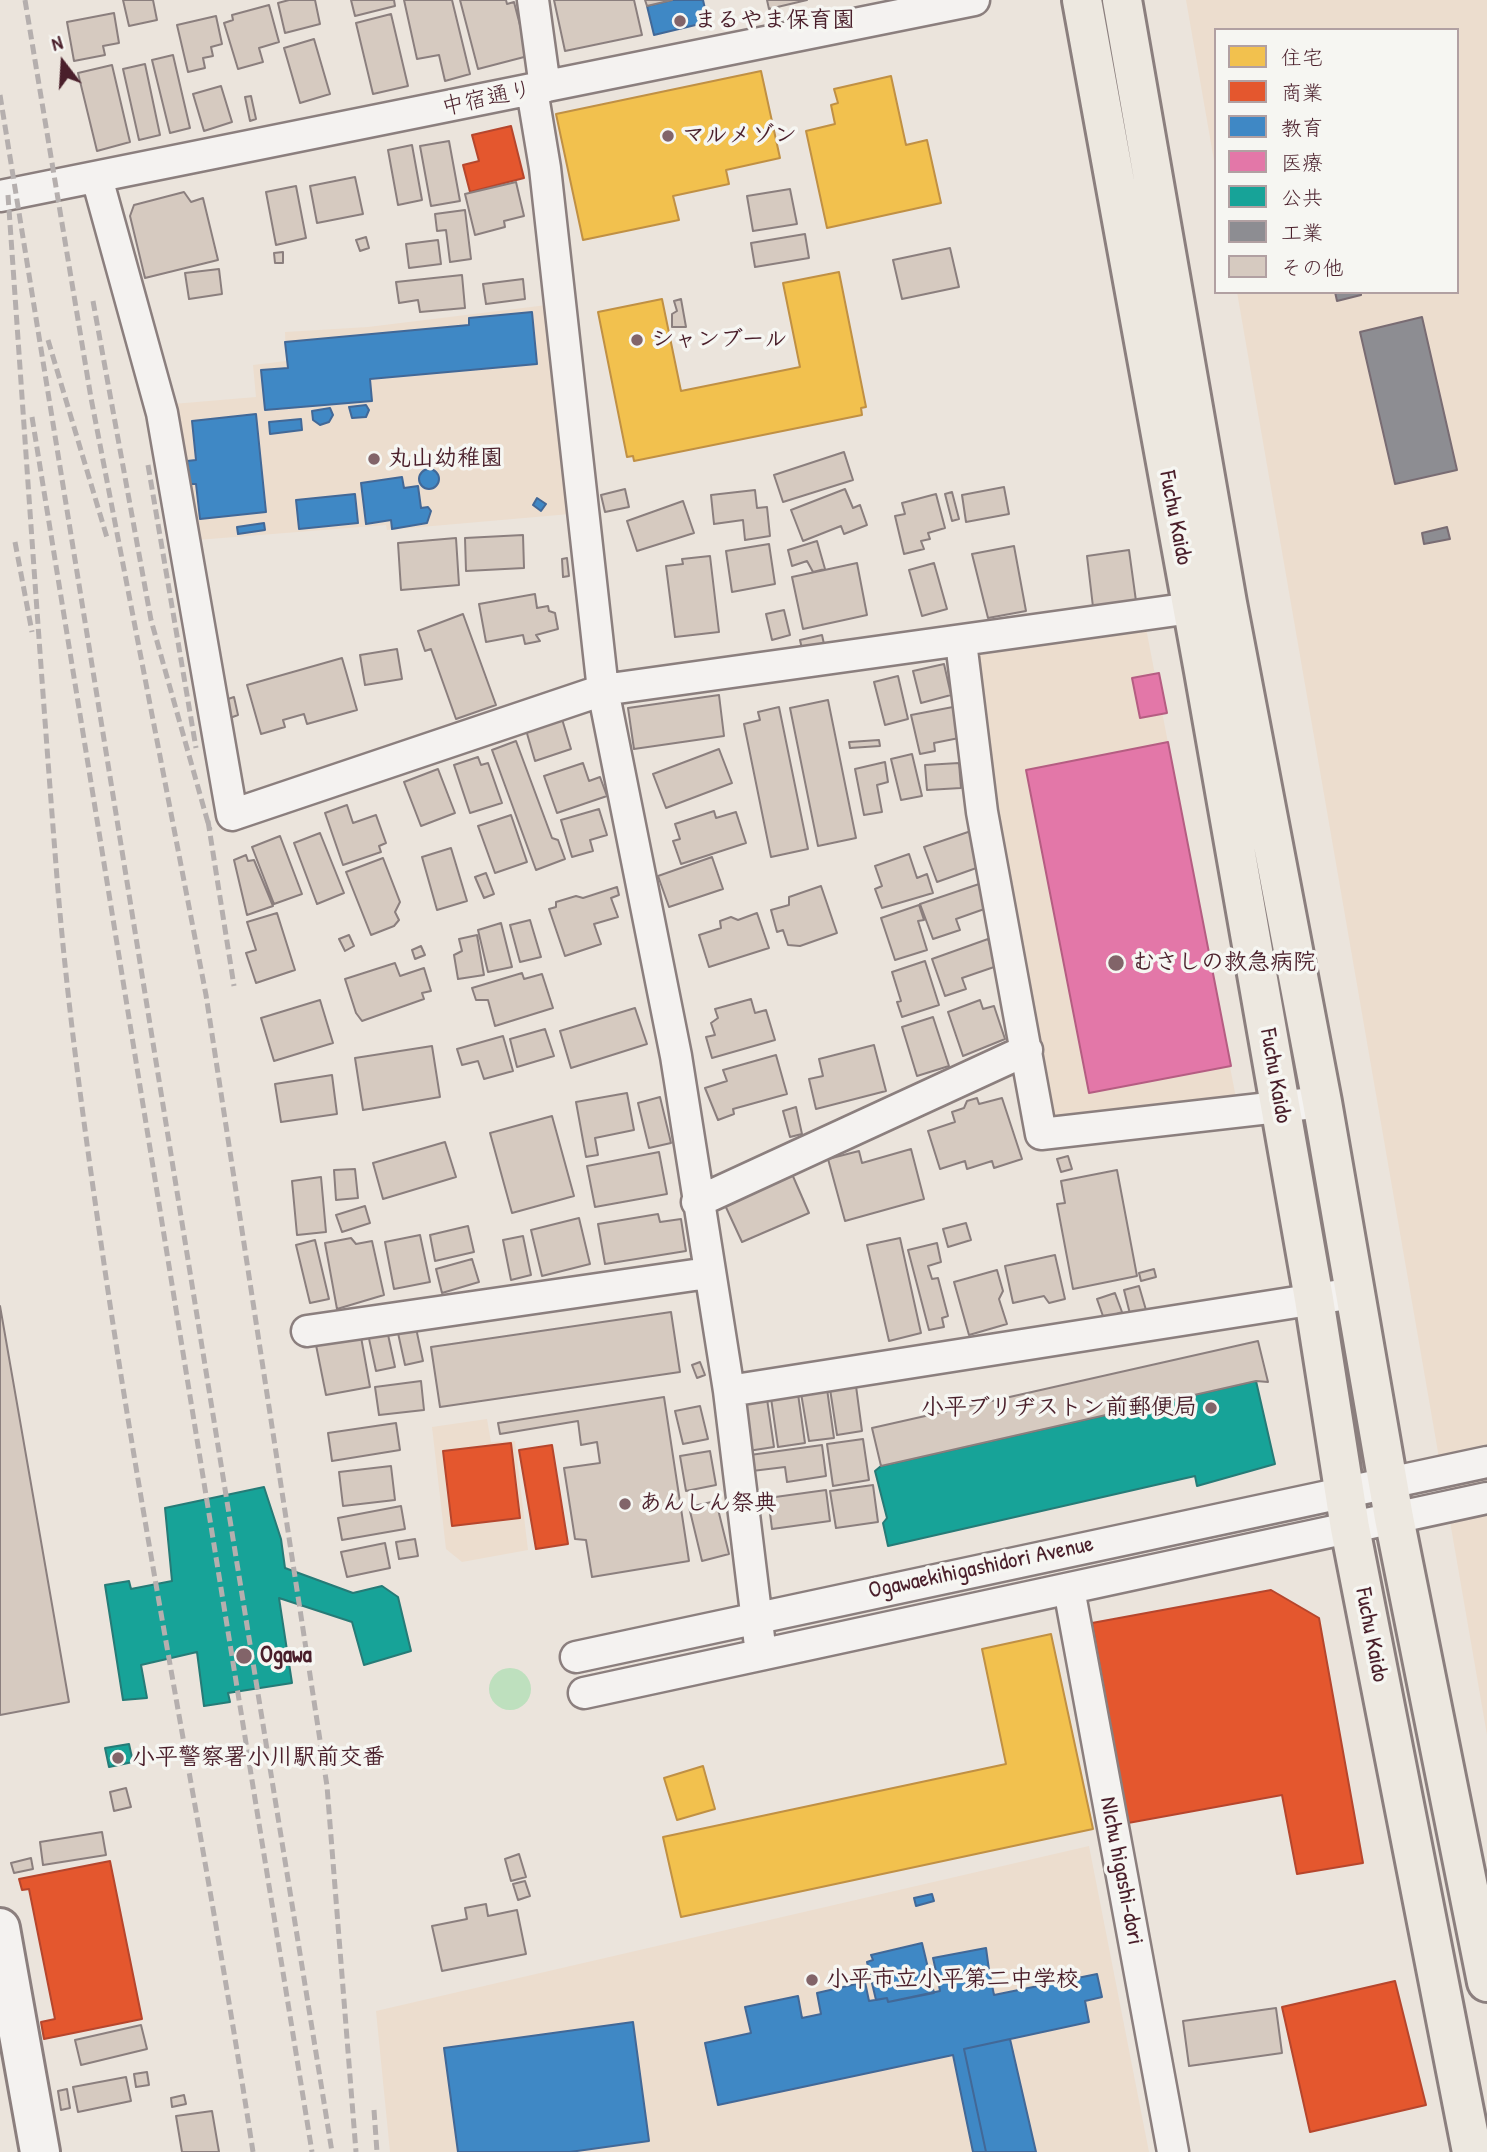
<!DOCTYPE html>
<meta charset="utf-8">
<style>
body{margin:0}
#map{position:relative;width:1487px;height:2152px;overflow:hidden;background:#ebe4dc;font-family:"Patrick Hand","Klee One",sans-serif}
canvas{display:block}
.legend{position:absolute;left:1214px;top:28px;width:245px;height:266px;box-sizing:border-box;background:#f6f6f2;border:2px solid #b1a0a2;margin:0;padding:9px 12px;list-style:none;font-size:21px;color:#4a1f2b}
.legend li{display:flex;align-items:center;gap:14px;height:35px}
.legend b{width:35px;border:2px solid #b1a0a2}
.north{position:absolute;left:28px;top:28px;width:70px;height:70px;-webkit-text-stroke:5px #f6f6f2;paint-order:stroke;rotate:343deg;font-size:19px;font-weight:700;line-height:28px;text-align:center;color:#4a1f2b}
.north::after{content:'';display:block;margin:auto;width:24px;height:32px;background:#4a1f2b;clip-path:polygon(50% 0,100% 100%,50% 72%,0 100%)}
</style>
<div id="map">
<canvas width="1487" height="2152"></canvas>
<ul class="legend">
<li><b style="height:19px;background:#f2c14e"></b>住宅</li>
<li><b style="height:19px;background:#e4572e"></b>商業</li>
<li><b style="height:19px;background:#3f88c5"></b>教育</li>
<li><b style="height:19px;background:#e377a8"></b>医療</li>
<li><b style="height:19px;background:#17a398"></b>公共</li>
<li><b style="height:19px;background:#8d8d92"></b>工業</li>
<li><b style="height:19px;background:#d6cac0"></b>その他</li>
</ul>
<div class="north">N</div>
</div>
<script>
const g = document.querySelector('canvas').getContext('2d');
g.lineJoin = 'round';
function paint(path, color) { g.fillStyle = color; g.fill(path, 'evenodd'); }
function stroke(path, color, width, dash) { g.strokeStyle = color; g.lineWidth = width; g.lineCap = dash ? 'butt' : 'round'; g.setLineDash(dash || []); g.stroke(path); }
function write(font, color, halo, rows, align = 'center') {
  g.font = font + ' "Patrick Hand","Klee One",sans-serif'; g.lineWidth = 7; g.setLineDash([]); g.textBaseline = 'middle'; g.strokeStyle = halo; g.fillStyle = color; for (const [text, x, y, turn = 0] of rows) {
    g.save(); g.translate(x, y); g.rotate((+turn || 0) * Math.PI / 180); g.textAlign = isNaN(turn) ? turn : align; if (halo) g.strokeText(text, 0, 0); g.fillText(text, 0, 0); g.restore();
  }
}
paint(new Path2D(`
 M1186,0h301v1735l-250,-1443h220v-262h-241v142z
 M547,305l23,209 -183,16 -1,-5 -189,15 -24,-136 83,-7 -3,-32 33,-4 -1,-29 83,-5z
 M1146,628l90,470 -183,23 -56,-292 -20,-177z
 M487,1419l4,23 24,-1 13,109 -66,12 -16,-13 -14,-122z
 M1089,1846l60,306h-759l-14,-141z`), '#ecddce');
paint(new Path2D(`
 M489 1689a21 21 0 1 1 42 0a21 21 0 1 1-42 0Z`), '#bee0be');
const homes = new Path2D(`
 M761,71l19,87 -54,12 3,14 -56,12 6,24 -96,20 -27,-126z
 M891,76l15,69 21,-5 14,63 -114,25 -21,-97 29,-7 -4,-19 7,-2 -4,-14z
 M839,272l27,135 -5,1 1,7 -228,46 -1,-5 -6,1 -29,-145 64,-13 19,92 119,-24 -17,-84z
 M1051,1634l42,195 -412,88 -18,-80 343,-73 -24,-115z
 M703,1766l12,43 -38,11 -13,-42z`);
paint(homes, '#f2c14e');
stroke(homes, '#c09044', 2);
const shops = new Path2D(`
 M511,126l13,52 -54,14 -7,-27 16,-4 -7,-26z
 M511,1443l9,75 -68,8 -9,-75z
 M552,1445l16,99 -32,5 -17,-99z
 M1271,1590l48,28 44,245 -66,11 -15,-79 -154,28 -36,-200z
 M110,1861l32,158 -98,20 -3,-17 14,-3 -26,-130 -7,1 -3,-11z
 M1395,1981l31,124 -116,27 -28,-125z`);
paint(shops, '#e4572e');
stroke(shops, '#b6462d', 2);
const schools = new Path2D(`
 M672,0h31l5,22 -54,13 -7,-29z
 M532,312l5,52 -167,15 2,22 -107,9 -4,-40 27,-2 -3,-26 184,-17v-7z
 M366,405l3,5 -3,7 -14,1 -3,-11z
 M330,408l3,7 -4,7 -9,3 -7,-5 -1,-9z
 M256,414l10,98 -66,7 -4,-35h-6l-3,-23 9,-1 -4,-39z
 M301,419l1,11 -32,4 -1,-12z
 M419 479a10 10 0 1 1 20 0a10 10 0 1 1-20 0Z
 M402,477l2,11 14,-2 3,22 7,-1 3,4 -4,12 -35,6 -1,-9 -25,4 -5,-41z
 M355,494l3,29 -59,6 -3,-29z
 M537,498l9,6 -5,7 -8,-6z
 M264,523l1,7 -27,4 -1,-7z
 M932,1894l2,7 -18,5 -2,-8z
 M922,1943l12,50 -46,9 -1,-4 -11,2 -9,-38 6,-2 -2,-5z
 M986,1948l3,22 -51,10 -5,-22z
 M989,1970l5,25 103,-21 5,23 -17,4 4,21 -125,27 22,103h-13l-20,-97 -235,50 -13,-62 46,-10 -6,-26 53,-11 4,22 19,-4 -4,-21 48,-11 4,19 18,-3 1,4 52,-11 -2,-11z
 M633,2022l16,119 -79,11h-112l-14,-104z
 M1010,2039l26,113h-50l-22,-103z`);
paint(schools, '#3f88c5');
stroke(schools, '#426897', 2);
const health = new Path2D(`
 M1159,673l8,40 -27,5 -8,-40z
 M1168,742l63,324 -142,27 -63,-323z`);
paint(health, '#e377a8');
stroke(health, '#b55d82', 2);
const public = new Path2D(`
 M1256,1381l19,83 -78,22 -2,-10 -307,70 -5,-23 4,-5 -12,-47 6,-5z
 M264,1487l17,52 4,29 68,25 29,-7 16,11 13,54 -47,14 -12,-43 -73,-24 13,85 -64,10 2,9 -26,4 -7,-54 -56,13 6,33 -24,2 -18,-115 24,-4 2,8 41,-8 -7,-73z
 M129,1744l4,18 -24,5 -4,-19z`);
paint(public, '#17a398');
stroke(public, '#267b77', 2);
const industry = new Path2D(`
 M1335,292h26v3l-24,6z
 M1422,317l35,153 -62,14 -35,-152z
 M1447,527l3,12 -26,5 -2,-11z`);
paint(industry, '#8d8d92');
stroke(industry, '#796c73', 2);
const building = new Path2D(`
 M123,0h30l4,20 -28,6z
 M289,0h26l5,24 -35,9 -7,-30z
 M351,0h43l1,6 -40,10z
 M404,0h48l18,74 -25,7 -6,-26 -22,4z
 M460,0h46l1,4 7,-2 14,54 -50,13z
 M554,0h80l8,35 -77,16z
 M645,0h27l-25,6z
 M767,0h40l-38,9z
 M269,5l10,37 -20,6 4,14 -25,7 -14,-46 9,-3 -1,-5z
 M114,13l5,30 -16,3 2,9 -31,6 -7,-39z
 M391,14l17,72 -35,8 -17,-71z
 M216,16l6,28 -11,3 2,9 -10,2 2,10 -17,4 -11,-47z
 M314,39l16,55 -30,9 -16,-55z
 M173,55l17,73 -20,5 -18,-73z
 M145,64l15,71 -21,5 -16,-71z
 M112,65l18,77 -33,9 -19,-78z
 M221,86l11,36 -28,9 -11,-37z
 M251,96l5,23 -6,2 -5,-24z
 M449,141l11,60 -29,5 -11,-60z
 M412,145l10,55 -24,5 -10,-55z
 M355,177l8,37 -46,9 -7,-37z
 M516,182l8,34 -20,5 1,6 -30,8 -10,-41z
 M296,186l10,52 -30,7 -10,-53z
 M790,189l7,35 -44,7 -6,-35z
 M184,192l7,10 12,-4 15,62 -73,18 -15,-62 4,-11z
 M465,210l6,49 -21,3 -4,-32 -9,1 -2,-17z
 M805,234l4,24 -54,9 -4,-24z
 M366,237l3,11 -9,3 -4,-11z
 M438,240l3,24 -32,4 -3,-24z
 M950,248l9,39 -57,12 -9,-39z
 M283,252v11h-8l-1,-10z
 M219,269l3,25 -33,5 -4,-26z
 M462,275l3,33 -45,4 -2,-12 -19,3 -3,-21z
 M523,279l2,20 -39,5 -3,-20z
 M681,299l5,28h-14v-13l5,-3 -3,-10z
 M844,452l9,28 -70,22 -9,-27z
 M1004,487l5,27 -43,8 -4,-27z
 M625,489l4,18 -24,5 -4,-17z
 M845,489l8,19 7,-3 7,20 -23,9 -3,-8 -38,15 -12,-31z
 M755,490l2,18 10,-1 3,29 -25,4 -2,-20 -29,4 -3,-29z
 M952,492l7,27 -7,2 -7,-27z
 M936,494l9,34 -17,5 2,6 -9,2 3,8 -20,5 -9,-38 10,-2 -3,-11z
 M683,501l11,32 -57,18 -10,-30z
 M523,535l1,33 -58,3 -1,-33z
 M456,538l3,47 -58,5 -3,-47z
 M817,541l8,28 -12,3 -6,-11 -15,5 -4,-16z
 M769,544l6,40 -43,8 -6,-41z
 M1014,546l12,65 -38,7 -16,-64z
 M1129,550l7,51 -43,6 -6,-51z
 M710,556l9,76 -44,5 -9,-71 17,-2 -1,-5z
 M567,558l2,18 -6,1 -1,-18z
 M857,563l10,52 -64,14 -11,-52z
 M934,563l13,46 -25,7 -13,-46z
 M535,594l2,14 11,-2 1,5 6,2 3,16 -22,6 4,6 -15,3 -2,-9 -37,7 -7,-38z
 M784,610l6,25 -18,5 -6,-26z
 M463,614l33,91 -40,14 -25,-70 -6,2 -7,-20z
 M822,635l2,9 -22,5 -2,-9z
 M397,649l5,30 -37,6 -5,-30z
 M342,658l15,52 -50,14 -3,-10 -21,6 2,7 -24,7 -14,-49z
 M944,664l7,31 -30,8 -8,-32z
 M898,676l10,43 -23,6 -11,-43z
 M719,695l5,41 -90,13 -6,-41z
 M234,697l4,18 -8,3 -5,-18z
 M828,700l28,138 -38,8 -28,-138z
 M779,707l29,142 -37,8 -27,-133 16,-4 -2,-8z
 M953,707l6,31 -25,5 1,8 -15,3 -9,-39z
 M562,719l9,30 -36,12 -9,-31z
 M879,740l1,6 -30,2 -1,-6z
 M516,741l36,97 6,2 7,19 -29,11 -44,-120z
 M719,749l13,34 -66,25 -13,-34z
 M912,754l10,42 -21,4 -10,-41z
 M478,757l3,8 7,-2 14,40 -32,10 -16,-48z
 M885,762l3,20 -11,3 5,27 -18,3 -9,-46z
 M583,763l6,18 11,-4 7,19 -50,17 -13,-37z
 M959,763l2,25 -34,2 -2,-25z
 M438,769l17,44 -34,13 -17,-44z
 M347,805l6,18 23,-8 10,28 -7,3 2,6 -38,13 -18,-52z
 M599,809l8,26 -17,5 3,11 -21,6 -11,-37z
 M714,811l2,7 20,-6 10,31 -65,21 -8,-23 7,-2 -5,-15z
 M511,815l16,47 -32,11 -17,-47z
 M971,831l11,35 -45,16 -13,-35z
 M320,833l24,60 -27,11 -23,-61z
 M280,836l22,58 -28,10 -22,-57z
 M451,848l16,53 -30,9 -15,-53z
 M909,854l8,24 10,-4 6,19 -51,15 -7,-19 7,-3 -7,-20z
 M246,855l2,6 6,-1 19,46 -26,9 -13,-55z
 M712,857l11,32 -54,18 -11,-31z
 M383,858l17,44 -5,10 4,8 -5,6 -23,9 -25,-63z
 M486,873l8,21 -10,4 -9,-21z
 M982,883l8,24 -34,12 4,11 -27,9 -13,-35z
 M821,886l16,47 -37,13 -12,-1 -5,-15 -6,2 -6,-22 18,-5v-8z
 M617,887l2,8 -8,3 7,19 -24,7 7,20 -36,12 -16,-47 7,-2v-5l20,-6 7,2z
 M919,905l5,15 -6,1 9,29 -32,10 -14,-42z
 M277,913l18,57 -39,13 -10,-30 10,-3 -9,-28z
 M757,913l12,35 -60,19 -10,-32 22,-7 -1,-7 11,-4 7,3z
 M530,920l11,37 -21,5 -10,-37z
 M501,923l11,44 -24,5 -10,-42z
 M349,935l5,11 -9,5 -6,-12z
 M477,935l7,40 -26,4 -4,-24 8,-4 -3,-12z
 M988,939l9,27 -35,12 4,11 -21,7 -13,-37z
 M421,946l4,9 -10,4 -3,-9z
 M925,961l14,44 -37,12 -5,-15 4,-1 -9,-29z
 M395,963l5,13 24,-8 7,23 -9,2 2,6 -62,22 -6,-8 -11,-34z
 M522,973l2,6 18,-5 11,34 -58,18 -7,-26h-12l-4,-12z
 M751,999l4,14 11,-3 9,30 -63,18 -6,-21 9,-2 -4,-12 7,-5 -3,-9z
 M320,1000l13,43 -59,18 -13,-43z
 M980,1000l3,9 11,-3 11,33 -42,17 -15,-44z
 M635,1008l12,36 -76,24 -11,-37z
 M933,1017l16,49 -32,10 -15,-49z
 M545,1029l9,27 -37,11 -7,-28z
 M503,1036l10,35 -29,8 -6,-18 -16,4 -5,-16z
 M874,1045l12,46 -70,18 -7,-30 14,-3 -4,-17z
 M432,1046l8,51 -77,13 -8,-52z
 M776,1055l11,39 -54,15 1,5 -16,6 -13,-32 22,-7 -4,-11z
 M332,1075l5,39 -56,8 -6,-38z
 M627,1093l7,37 -39,8 3,17 -12,2 -10,-55z
 M660,1097l11,46 -22,5 -11,-45z
 M977,1098l2,6 23,-6 20,61 -28,9 -2,-7 -25,8 -2,-8 -25,8 -12,-38 27,-9 -3,-10 12,-4 3,-7z
 M796,1107l6,27 -12,3 -7,-26z
 M552,1116l22,80 -62,17 -22,-80z
 M445,1142l11,35 -73,22 -10,-36z
 M911,1149l13,50 -79,22 -17,-62 31,-8 3,12z
 M659,1152l8,42 -72,13 -8,-41z
 M1068,1156l4,13 -11,3 -4,-13z
 M355,1169l3,29 -22,2 -2,-30z
 M1117,1170l20,106 -64,13 -16,-85 8,-1 -4,-22z
 M792,1174l17,39 -67,29 -18,-39z
 M321,1177l5,55 -29,3 -5,-54z
 M365,1206l5,17 -28,9 -6,-17z
 M658,1214l2,8 21,-3 5,32 -81,13 -7,-40z
 M579,1218l11,46 -48,12 -11,-46z
 M966,1223l5,17 -23,7 -5,-18z
 M468,1226l6,26 -39,9 -5,-26z
 M420,1235l10,47 -36,7 -9,-47z
 M523,1236l8,39 -20,5 -8,-40z
 M351,1238l5,6 16,-3 12,54 -47,14 -12,-66z
 M900,1238l21,95 -32,8 -22,-96z
 M315,1240l14,59 -19,4 -14,-58z
 M937,1243l4,19 -13,4 4,13 6,-1 10,38 -6,2 2,9 -15,3 -21,-80z
 M1055,1255l10,44 -16,4 -5,-7 -31,7 -8,-37z
 M472,1259l7,23 -37,11 -6,-24z
 M1154,1269l2,8 -15,4 -2,-8z
 M997,1270l6,21 -4,8 8,25 -38,11 -15,-53z
 M1139,1286l7,24 -16,4 -6,-24z
 M1115,1293l7,19 -18,7 -7,-20z
 M0,1306l69,396 -69,13z
 M671,1312l9,60 -240,35 -9,-60z
 M416,1328l7,33 -18,4 -7,-32z
 M387,1330l8,37 -19,4 -8,-37z
 M361,1337l9,50 -44,8 -10,-50z
 M1258,1341l10,41 -12,-1 -375,85 -9,-38z
 M700,1362l5,13 -8,3 -5,-13z
 M421,1381l3,29 -45,5 -4,-28z
 M856,1386l6,45 -25,4 -7,-46z
 M827,1389l7,49 -25,3 -8,-48z
 M798,1394l7,49 -27,4 -7,-49z
 M664,1397l25,164 -97,16 -6,-37 -11,-1 -11,-71 36,-5 -3,-21 -16,3 -3,-24 -78,13 -2,-11z
 M767,1399l7,48 -26,4 -7,-49z
 M700,1406l8,33 -25,5 -8,-33z
 M396,1423l4,27 -68,11 -4,-28z
 M863,1439l6,41 -36,6 -6,-42z
 M822,1445l4,31 -39,6 -2,-15 -33,4 -2,-16z
 M710,1451l6,34 -30,6 -6,-35z
 M391,1466l4,34 -52,6 -4,-34z
 M873,1485l5,37 -42,6 -6,-37z
 M826,1490l4,31 -58,8 -4,-31z
 M716,1501l13,53 -27,7 -13,-54z
 M401,1506l4,23 -63,11 -4,-22z
 M415,1539l3,17 -19,3 -3,-17z
 M385,1543l5,25 -43,9 -6,-25z
 M126,1788l5,19 -17,4 -4,-19z
 M102,1832l4,23 -63,10 -3,-23z
 M519,1854l7,23 -15,4 -6,-22z
 M31,1858l2,11 -19,4 -3,-10z
 M525,1881l5,15 -12,4 -5,-16z
 M486,1904l2,12 29,-6 9,44 -84,17 -10,-45 35,-7 -2,-11z
 M1276,2008l6,45 -93,13 -6,-45z
 M141,2025l6,24 -66,16 -6,-25z
 M147,2072l2,13 -13,2 -2,-13z
 M126,2077l5,24 -53,11 -5,-25z
 M67,2089l3,19 -9,2 -3,-19z
 M184,2095l2,9 -14,3 -1,-9z
 M212,2111l7,41h-37l-6,-36z`);
paint(building, '#d6cac0');
stroke(building, '#8b7f7e', 2);
const street = new Path2D(`
 M533,0l12,87
 M532,90l13,78 58,522 73,366 53,335 32,263
 M97,178l65,235 70,402 371,-125 610,-85
 M0,196l974,-196
 M961,642l21,170 59,322 281,-32
 M697,1202l330,-152
 M307,1331l401,-58
 M729,1391l625,-98
 M1069,1589l104,563
 M576,1657l911,-195
 M584,1693l903,-195`);
const secondary = new Path2D(`
 M0,1928l40,224`);
const primary = new Path2D(`
 M1082,0l122,671 110,628 36,229 122,624
 M1122,0l105,603 95,499 72,416 93,464`);
stroke(street, '#8b7f7e', 35);
stroke(secondary, '#8b7f7e', 44);
stroke(primary, '#8b7f7e', 44);
stroke(street, '#f4f2f0', 30);
stroke(secondary, '#f4f2f0', 38);
stroke(primary, '#ede8e0', 38);
stroke(new Path2D(`
 M25,0l66,398 115,597 121,791 29,366
 M0,95l332,2057
 M8,195c16,228 31,455 49,683 11,138 31,276 51,413 43,288 101,573 145,861
 M93,301l58,319 59,210
 M48,340l60,201
 M32,417l280,1735
 M148,465l48,283
 M15,542l17,90
 M208,821l26,165
 M374,2110l3,42`), '#b5afae', 5, [10, 5]);
for (const [x, y, r, color] of [
 [680,21,7,"#826469"],
 [668,136,7,"#826469"],
 [637,340,7,"#826469"],
 [374,459,7,"#826469"],
 [1116,963,9,"#826469"],
 [1211,1408,7,"#826469"],
 [625,1504,7,"#826469"],
 [244,1656,9,"#826469"],
 [118,1758,7,"#826469"],
 [812,1980,7,"#826469"]
]) { const dot = new Path2D(); dot.arc(x, y, r, 0, 2 * Math.PI); g.fillStyle = color; g.fill(dot); stroke(dot, '#f6f6f2', 2.5); }
write('bold 23px', '#4a1f2b', '#f6f6f2', [
 ["まるやま保育園",694,21],
 ["マルメゾン",682,136],
 ["シャンブール",651,340],
 ["丸山幼稚園",388,459],
 ["むさしの救急病院",1132,963],
 ["小平ブリヂストン前郵便局",1197,1408,"right"],
 ["あんしん祭典",639,1504],
 ["Ogawa",260,1656],
 ["小平警察署小川駅前交番",132,1758],
 ["小平市立小平第二中学校",826,1980]
], 'left');
write('23px', '#4a1f2b', '#f6f6f2', [
 ["中宿通り",487,99,-12],
 ["Fuchu Kaido",1175,518,79],
 ["Fuchu Kaido",1275,1076,80],
 ["Ogawaekihigashidori Avenue",981,1568,-12],
 ["Fuchu Kaido",1371,1635,79],
 ["NIchu higashi-dori",1121,1871,79]
]);
</script>
